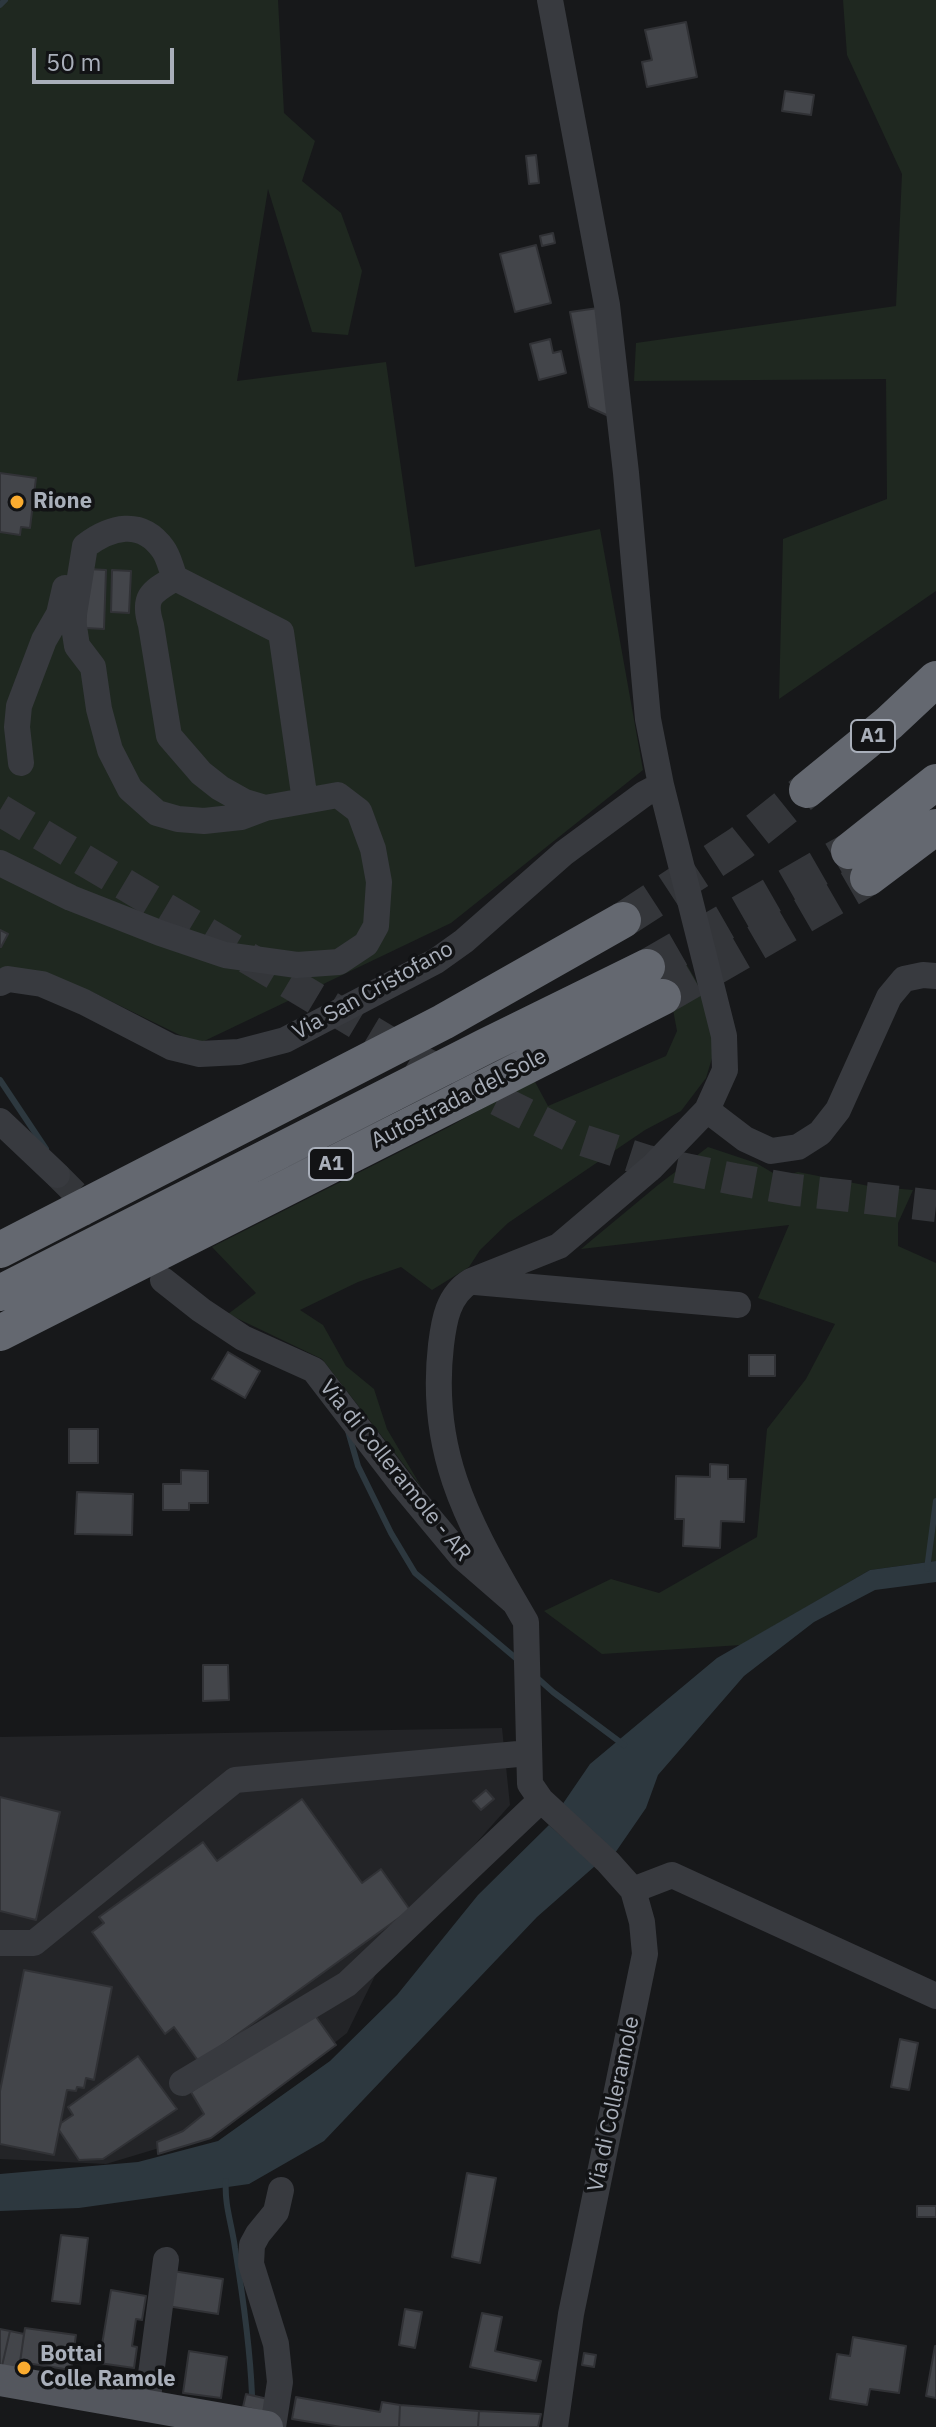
<!DOCTYPE html>
<style>
body{margin:0}
#map{position:relative;width:936px;height:2427px;overflow:hidden;background:#17181a;font-family:"IBM Plex Sans",sans-serif}
canvas{display:block}
.scale{position:absolute;left:32px;top:48px;width:142px;height:36px;box-sizing:border-box;border:4px solid #a9afba;border-top:0;padding-left:10px;font-size:24px;line-height:28px;white-space:nowrap;color:#a9afba;-webkit-text-stroke:6px #121315;paint-order:stroke}
</style>
<div id="map">
<canvas width="936" height="2427"></canvas>
<div class="scale">50 m</div>
</div>
<script>
const g = document.querySelector('canvas').getContext('2d');
g.lineJoin = 'round';
function paint(path, color) { g.fillStyle = color; g.fill(path, 'evenodd'); }
function stroke(path, color, width, dash) { g.strokeStyle = color; g.lineWidth = width; g.lineCap = dash ? 'butt' : 'round'; g.setLineDash(dash || []); g.stroke(path); }
function write(font, color, halo, rows, align = 'center') {
  g.font = font + ' "IBM Plex Sans",sans-serif'; g.lineWidth = 7; g.setLineDash([]); g.textBaseline = 'middle'; g.strokeStyle = halo; g.fillStyle = color; for (const [text, x, y, turn = 0] of rows) {
    g.save(); g.translate(x, y); g.rotate((+turn || 0) * Math.PI / 180); g.textAlign = isNaN(turn) ? turn : align; if (halo) g.strokeText(text, 0, 0); g.fillText(text, 0, 0); g.restore();
  }
}
paint(new Path2D(`
 M502,1728l8,77 -114,128 -49,100 -121,95 -120,36 -106,-5v-422z`), '#232427');
paint(new Path2D(`
 M0,0h278l6,113 31,28 -13,40 39,32 21,58 -14,64 -36,-3 -44,-143 -31,192 149,-19 29,205 185,-38 43,241 -192,153 -253,121 -106,-52 -92,-17z
 M843,0h93v591l-157,108 4,-160 104,-40 -1,-120 -252,2 2,-38 260,-37 6,-132 -55,-119z
 M669,934l33,57 14,54 -10,33 -25,33 -36,19 -137,93 -28,27 -11,17 -37,23 -31,-23 -43,15 -58,28 23,15 23,41 28,23 13,40 35,59 -100,-129 -94,-45 28,-21 -44,-46 235,-119 87,-48 14,26 118,-50 11,-25 -11,-59z
 M708,1147l48,16 24,14 18,-5 71,14 44,4 -15,33v23l38,17v298l-66,9 -129,75 -139,9 -58,-43 67,-32 48,14 98,-56 10,-108 39,-50 29,-55 -77,-26 31,-73 -208,24 77,-64z`), '#1f2820');
paint(new Path2D(`
 M936,1561v21l-61,8 -61,32 -70,54 -86,99 -12,33 -31,45 -53,-48 28,-41 127,-106 153,-88z
 M549,1825l46,41 -58,51 -213,224 -75,43 -170,24 -79,3v-37l138,-12 80,-21 112,-80 67,-66 81,-100z`), '#2d383f');
stroke(new Path2D(`
 M0,5l5,-5
 M0,1080l46,69
 M348,1431l10,35 33,67 24,40 103,87
 M927,1569l9,-68
 M535,1676l18,16 71,53
 M226,2181c-2,23 6,44 9,67 8,49 15,98 17,147`), '#2d383f', 6);
const building = new Path2D(`
 M686,22l11,55 -50,10 -5,-25 10,-2 -7,-30z
 M785,91l29,4 -3,20 -29,-4z
 M536,155l3,28 -10,1 -3,-28z
 M553,233l2,10 -13,3 -2,-10z
 M536,245l15,58 -36,9 -15,-58z
 M598,308l15,110 -24,-11 -19,-95z
 M550,339l3,14 8,-2 5,22 -27,7 -9,-36z
 M0,473l36,5 -6,50 -9,-1 -1,8 -20,-3z
 M88,569l18,1 -2,59 -19,-1z
 M112,570l19,1 -2,42 -18,-1z
 M0,930l8,4 -7,13h-1z
 M228,1352l32,19 -15,27 -33,-19z
 M749,1355h26v21h-26z
 M69,1429h29v34h-29z
 M710,1464l18,1v14h18l-2,43 -23,-1 -1,27 -37,-2 1,-27h-9l1,-43 34,1z
 M181,1470l27,1v32h-19v7h-26v-26h18z
 M77,1492l56,2 -1,41 -57,-1z
 M203,1665h25l1,35 -26,1z
 M486,1790l8,9 -13,11 -8,-9z
 M0,1797l60,15 -24,108 -36,-9z
 M302,1799l60,84 19,-14 29,41 -211,152 -25,-35 -9,7 -73,-102 12,-9 -5,-6 104,-75 14,19z
 M24,1970l88,17 -18,93 -8,-2 -2,10 -7,-1 -1,4 -9,-1 -13,65 -54,-11v-53z
 M309,2007l27,38 -125,93 -53,16 -1,-12 26,-11 21,-17 -13,-22z
 M900,2039l18,4 -9,47 -18,-3z
 M138,2056l39,53 -74,50 -24,1 -20,-30 2,-7 12,-8 -5,-8z
 M467,2173l29,5 -16,85 -28,-6z
 M917,2206h19v11h-19z
 M61,2235l27,3 -8,66 -28,-3z
 M173,2271l50,8 -5,35 -51,-8z
 M111,2290l35,6 -4,24 -6,-1 -4,27 5,1 -3,21 -35,-5z
 M405,2309l17,3 -7,36 -16,-3z
 M482,2313l20,4 -7,34 46,10 -5,20 -66,-14z
 M25,2328l51,7 -5,35 -51,-8z
 M0,2329l10,2 -8,35h-2z
 M10,2331l14,3 -5,36 -17,-4z
 M853,2337l53,9 -7,47 -29,-4 -3,16 -37,-6 7,-45 13,2z
 M935,2346h1v52l-10,-2z
 M189,2351l38,6 -6,41 -38,-5z
 M584,2353l12,2 -2,12 -12,-2z
 M246,2394l22,5 -3,13 -22,-5z
 M296,2397l84,15 2,-10 18,3 -1,22h-58l-49,-8z
 M400,2405l79,6 -1,16h-79z
 M479,2411l62,3 -3,13h-60z`);
paint(building, '#43454a');
stroke(building, '#313236', 2);
stroke(new Path2D(`
 M57,1175l41,41`), '#34363a', 26, [26, 13]);
stroke(new Path2D(`
 M0,810l422,252 148,74 77,25 87,18 62,11 140,16`), '#34363a', 32, [32, 16]);
stroke(new Path2D(`
 M623,920l118,-77 66,-53
 M647,967l202,-116
 M663,997l205,-119`), '#34363a', 36, [36, 18]);
stroke(new Path2D(`
 M175,578c-23,14 -33,18 -24,47l18,111 32,37 19,15 25,14 20,6
 M21,763l-4,-36 2,-21 25,-66 15,-26 6,-26
 M0,863l71,35 89,35 65,22 72,10 42,-3 27,-18 10,-18 3,-44 -6,-33 -14,-38 -21,-16 -73,13 -24,9 -37,4 -26,-2 -21,-6 -27,-24 -20,-39 -11,-41 -6,-42 -16,-21 -4,-26 12,-74c25,-19 56,-28 78,3 6,8 8,20 12,29l106,54 24,169
 M0,983l8,-4 34,5 42,18 87,45 29,7 39,-2 46,-12 151,-79 28,-20 100,-88 80,-59 17,-9
 M707,1110l38,29 26,12 27,-4 22,-14 18,-23 51,-113 15,-18 19,-4 13,1
 M0,1121l57,54
 M163,1280l38,30 42,28 71,32 89,116 59,71 53,46 11,19 4,162 11,16 67,62 25,28 9,32 3,32 -74,360 -16,113
 M475,1282l263,23
 M515,1603c-50,-86 -86,-154 -74,-258 3,-25 7,-50 30,-64l88,-35 93,-79 55,-57 18,-40 -1,-34 -63,-251 -13,-66 -22,-246 -19,-168 -57,-305
 M633,1890l39,-15 264,121
 M0,1943h34l201,-163 294,-27
 M182,2083l165,-99 194,-184
 M147,2405l19,-145
 M273,2427l7,-45 -4,-38 -25,-80 1,-19 6,-11 18,-22 5,-22`), '#383a3f', 26);
stroke(new Path2D(`
 M0,2380l267,47`), '#54575e', 32);
stroke(new Path2D(`
 M807,790l82,-67 47,-44
 M849,851l87,-69
 M868,878l68,-51
 M0,1250l443,-228 180,-102
 M0,1293l486,-247 161,-79
 M0,1333l663,-336`), '#646870', 36);
for (const [x, y, r, color] of [
 [17,502,8,"#faab2f"],
 [24,2368,8,"#faab2f"]
]) { const dot = new Path2D(); dot.arc(x, y, r, 0, 2 * Math.PI); g.fillStyle = color; g.fill(dot); stroke(dot, '#121315', 3); }
for (const [x, y, w] of [
 [873,736,44],
 [331,1164,44]
]) { const box = new Path2D(); box.roundRect(x - w / 2, y - 16, w, 32, 6); g.fillStyle = '#121315'; g.fill(box); stroke(box, '#a9afba', 2); }
write('bold 20px', '#a9afba', null, [
 ["A1",873,736],
 ["A1",331,1164]
]);
write('bold 22px', '#a9afba', '#121315', [
 ["Rione",33,502],
 ["Bottai",40,2355],
 ["Colle Ramole",40,2380]
], 'left');
write('22px', '#a9afba', '#121315', [
 ["Via San Cristofano",373,991,-29],
 ["Autostrada del Sole",459,1099,-27],
 ["Via di Colleramole - AR",395,1471,51],
 ["Via di Colleramole",614,2104,-78]
]);
</script>
